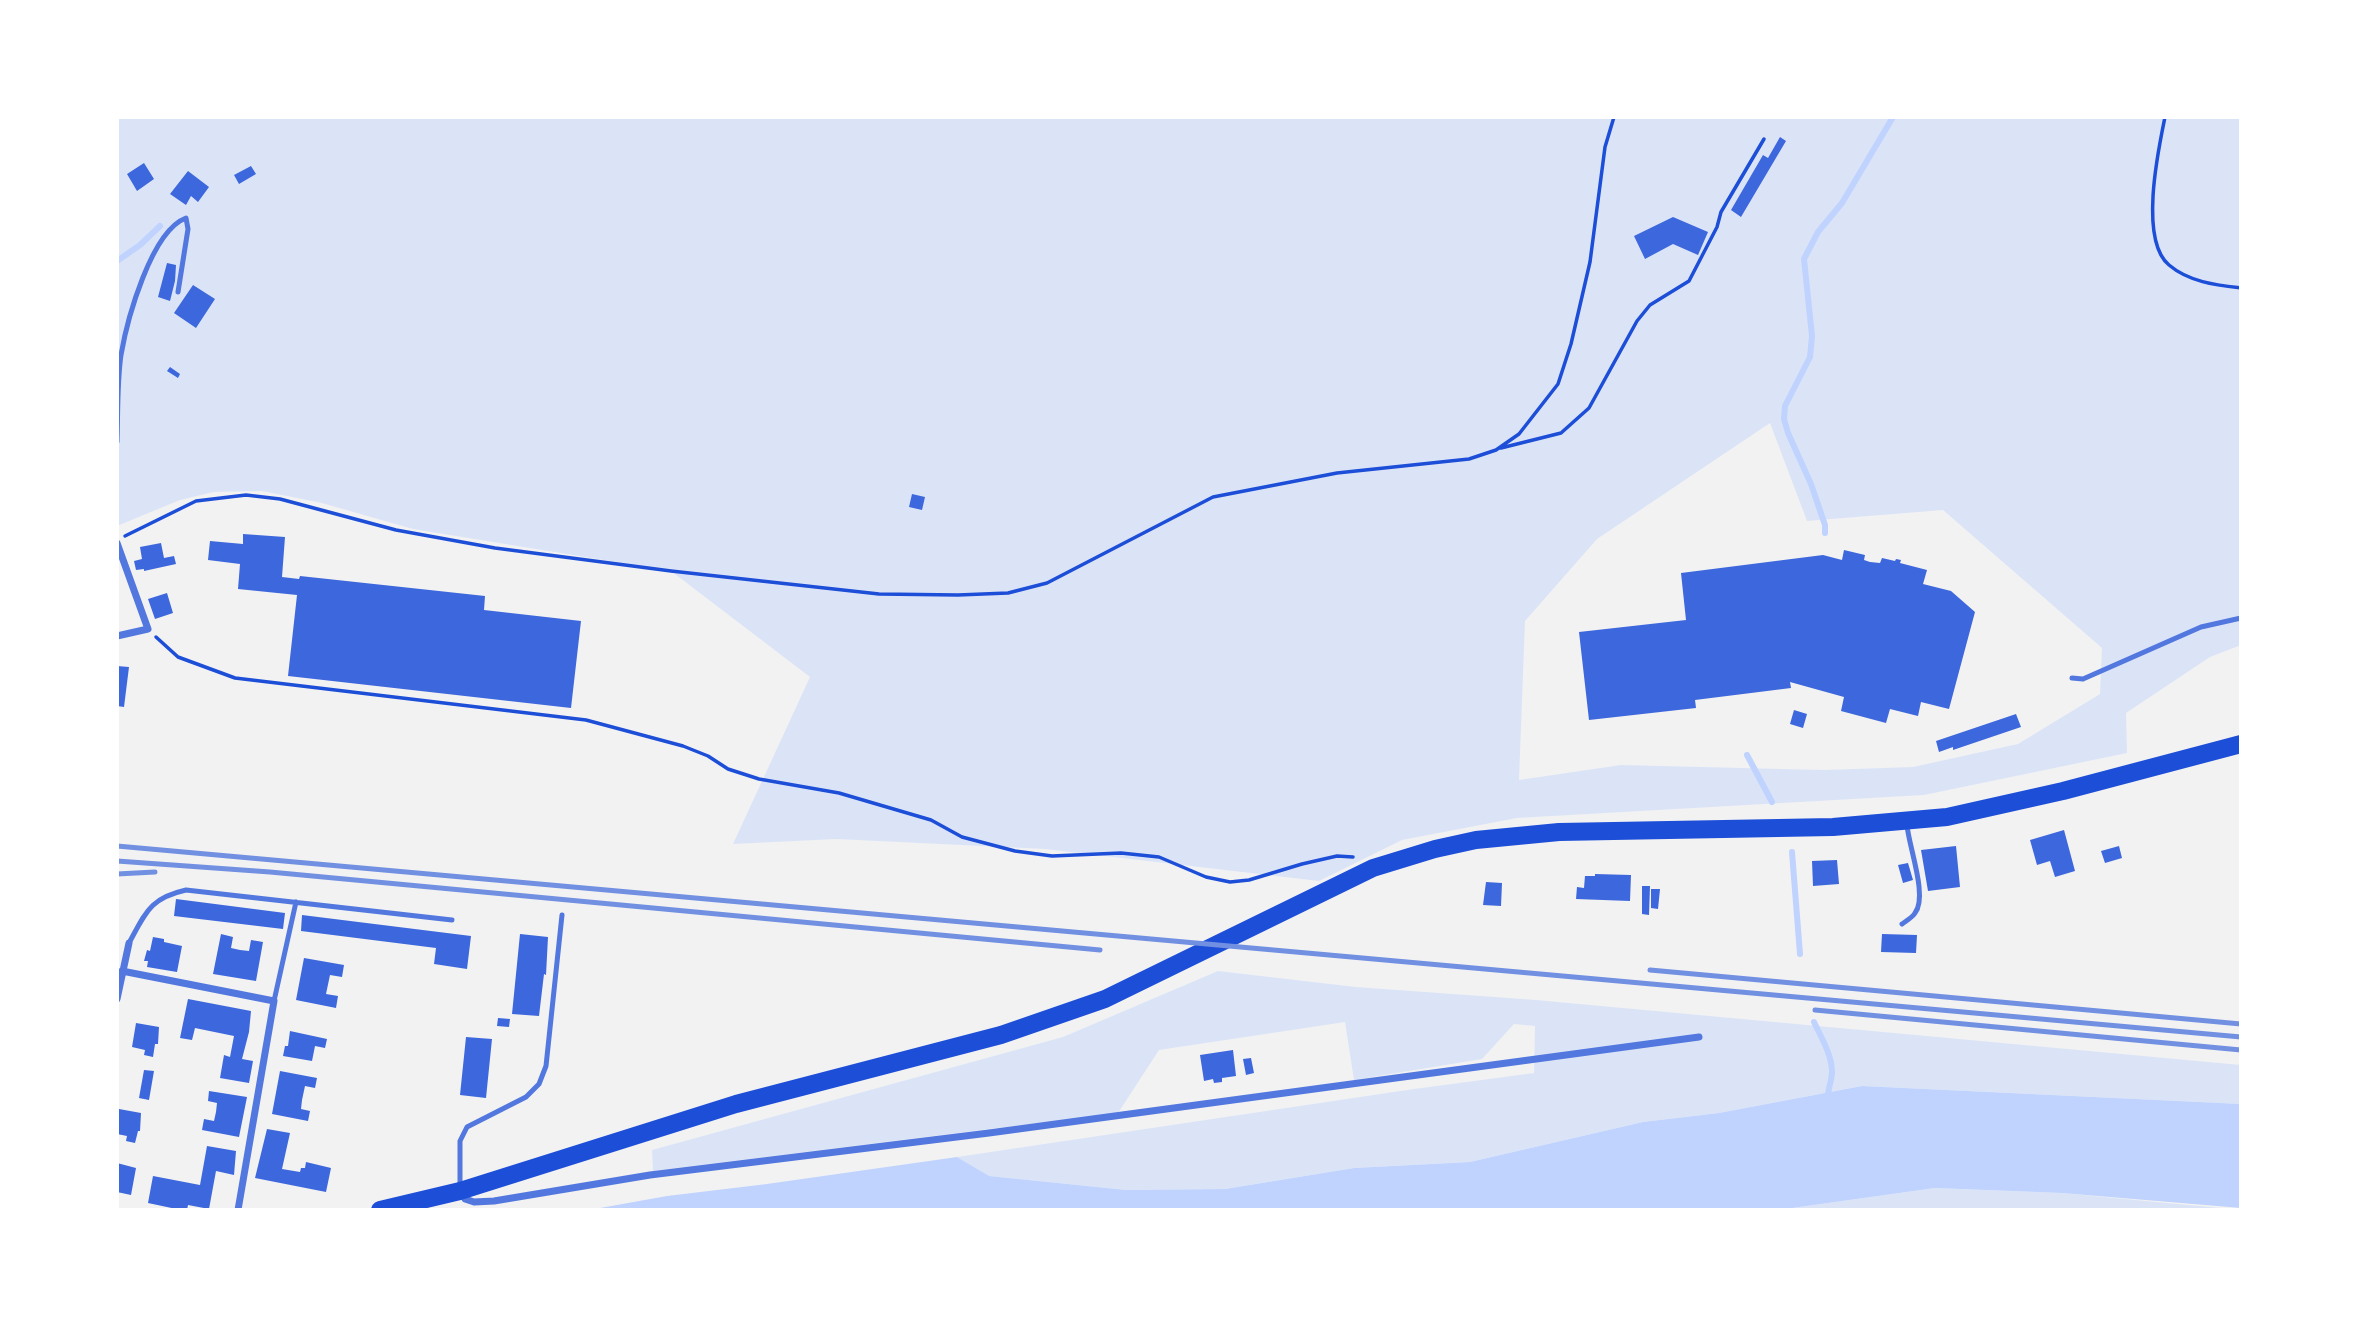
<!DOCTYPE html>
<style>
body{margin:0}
#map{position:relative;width:2358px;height:1327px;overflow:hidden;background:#f2f2f2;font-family:Montserrat,sans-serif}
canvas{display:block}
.frame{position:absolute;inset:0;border:119px solid #fff;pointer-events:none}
</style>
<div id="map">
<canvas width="2358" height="1327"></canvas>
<div class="frame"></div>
</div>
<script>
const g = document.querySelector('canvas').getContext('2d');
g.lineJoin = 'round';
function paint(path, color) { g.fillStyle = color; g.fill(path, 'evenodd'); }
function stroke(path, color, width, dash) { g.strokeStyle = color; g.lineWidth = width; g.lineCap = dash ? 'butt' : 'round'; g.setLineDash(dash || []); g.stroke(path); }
paint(new Path2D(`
 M117,117h2124v528l-31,12 -84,56 1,40 -203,42 -407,23 -115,22 -83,41 -274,-32 -209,-10 -103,5 77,-167 -139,-106 -258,-42 -91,-26 -60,-12 -48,1 -34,8 -63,26zM1770,423l37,98 136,-11 159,138 -2,46 -82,50 -105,23 -89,3 -203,-5 -102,15 6,-159 72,-82z
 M1218,971l138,16 180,13 705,65v39l-379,-18 -143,27 -76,9 -173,40 -116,6 -129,21 -99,1 -138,-14 -31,-19 457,-68 120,-16 1,-47 -21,-2 -32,35 -128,21 -9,-58 -186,28 -41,63 -465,58 -1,-21 411,-113z
 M1935,1188l127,5 179,17h-463z`), '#dbe4f7');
paint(new Path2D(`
 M1862,1086l379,18v104l-179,-15 -127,-5 -157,22h-1189l78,-14 100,-12 190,-27 32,19 137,14 99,-1 129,-21 116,-6 173,-40 76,-9z`), '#bfd3fe');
stroke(new Path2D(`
 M117,261l23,-16 20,-19
 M1825,533v-8l-14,-41 -23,-51 -4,-14 1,-13 25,-49 2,-21 -8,-77 14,-27 24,-29 51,-86
 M1747,755l25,47
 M1792,852l8,102
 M1814,1022c7,15 18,33 18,50 0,9 -5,18 -4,28`), '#bfd3fe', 6);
paint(new Path2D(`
 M1780,137l6,4 -45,76 -10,-7 32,-55 5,3z
 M144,163l10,16 -17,12 -10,-17z
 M251,166l5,8 -17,10 -5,-9z
 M188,171l21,16 -11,15 -7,-6 -5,9 -16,-11z
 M1673,217l35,15 -10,23 -25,-11 -28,15 -11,-23z
 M167,263l9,2 -1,16 -5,20 -12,-4z
 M193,285l22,14 -19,29 -22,-15z
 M170,367l10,7 -2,4 -11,-7z
 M912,494l13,3 -3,13 -13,-3z
 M243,534l42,3 -3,40 17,2 1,-3 185,20 -1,14 97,11 -10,87 -283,-32 9,-81 -59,-6 2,-25 -32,-4 2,-19 33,3z
 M161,543l3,15 10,-2 2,8 -32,7v-2l-8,1 -2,-9 8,-2 -2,-12z
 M1844,550l21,5 -1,5 6,2 10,1 2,-5 13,3 1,-2 5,1 -1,3 27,7 -4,14 28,7 24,21 -26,97 -28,-7 -3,14 -28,-7 -4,14 -45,-12 3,-14 -54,-15 1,6 -96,12 1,8 -107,12 -10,-88 107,-12 -5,-47 142,-18 19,5z
 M167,593l6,20 -18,6 -7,-20z
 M117,666l12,1 -5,40 -7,-1z
 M1794,710l13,4 -4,14 -13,-4z
 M2016,714l5,13 -68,23v-3l-14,5 -3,-11z
 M2064,830l11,41 -20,6 -5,-16 -13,4 -7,-25z
 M1956,846l4,41 -32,4 -7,-41z
 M2119,846l3,12 -17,5 -4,-12z
 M1837,860l2,24 -26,2 -1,-25z
 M1908,863l5,17 -10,3 -5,-18z
 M1595,874l36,1 -1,26 -54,-2 1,-12 7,1 1,-12h10z
 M1486,882l16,1 -1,23 -18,-1z
 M1642,886h8l-1,29 -7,-1z
 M1651,889h9l-2,20 -7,-1z
 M176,899l109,14 -2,16 -109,-13z
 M302,915l169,21 -4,33 -33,-5 2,-16 -135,-17z
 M221,934l12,3 -2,11 9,2 9,1 2,-11 12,2 -7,39 -43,-7z
 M520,934l28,3 -2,38 -2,-1 -5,42 -27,-2z
 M1882,934l35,1 -1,18 -35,-1z
 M153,937l11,2v3l18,4 -5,26 -30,-5 1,-6h-4l3,-11 3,1z
 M304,958l40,7 -2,12 -12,-2 -4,19 12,2 -2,12 -40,-8z
 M188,999l63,12 -2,21 -7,27 11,2 -4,22 -29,-5 4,-23 6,2 4,-21 -39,-8 -3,12 -12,-2z
 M498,1018l12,1 -1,8 -12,-1z
 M136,1023l23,4 -1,17h-3l-2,13 -9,-2 1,-5 -13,-3z
 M290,1031l37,8 -2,9 -10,-2 -3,15 -29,-5 2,-10h3z
 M466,1037l26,2 -6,59 -26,-3z
 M1233,1050l3,26 -14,2v4l-8,1 -1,-4 -9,2 -4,-26z
 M1251,1058l3,15 -8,2 -3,-16z
 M144,1070l10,1 -5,29 -10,-2z
 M280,1071l37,7 -2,10 -10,-2 -3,14 -1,9 9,2 -2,10 -36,-7z
 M209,1091l38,6 -8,40 -37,-7 2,-11 10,2 2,-9 1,-9 -9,-2z
 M119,1109l22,4 -1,18h-2l-3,12 -9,-2 1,-5 -10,-2z
 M267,1129l23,4 -8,36 18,3 1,-4h4l1,-6 25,6 -5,24 -71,-14z
 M207,1146l29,5 -2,24 -18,-4 -7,38 -21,-4 -1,5h-6l-33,-7 5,-27 47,9z
 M117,1163l19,5 -5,27 -14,-3z`), '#3d67dc');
stroke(new Path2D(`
 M2165,117c-7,34 -26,123 4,148 20,17 47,20 72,23
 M1501,448l60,-15 28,-25 48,-87 13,-16 39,-24 28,-54 4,-15 43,-73
 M125,536l71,-35 50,-6 34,4 116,31 99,18 176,23 208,23 79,1 50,-2 39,-10 166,-86 124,-24 132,-14 27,-9 23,-16 39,-50 13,-40 19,-82 15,-115 9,-30
 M156,637l22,20 57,21 351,42 97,26 25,10 20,13 31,10 80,14 92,27 31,17 53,14 37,5 69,-3 38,4 47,20 24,5 19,-2 53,-16 35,-8 16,1`), '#1d4ed8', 3.5);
stroke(new Path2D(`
 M117,442c1,-28 0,-59 4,-87 6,-35 30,-124 65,-137l2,11 -10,63
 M2072,678l11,1 118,-52 40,-9
 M1902,924c4,-3 11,-7 13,-11 13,-17 -6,-65 -8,-88
 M129,943c17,-31 21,-45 57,-53l266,30
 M274,1001l22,-99
 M460,1189v-48l7,-14 59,-30 13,-13 7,-18 16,-151`), '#5277de', 5);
stroke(new Path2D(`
 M117,543l31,86 -31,7
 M122,971l152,30 -36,209
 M117,999l12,-56
 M460,1191l5,8 9,3 20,-1 156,-26 339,-42 710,-96`), '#5277de', 7);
stroke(new Path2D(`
 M380,1210l80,-19 276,-87 265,-69 104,-36 268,-131 62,-19 41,-9 83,-8 274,-5 114,-10 116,-26 178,-47`), '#1d4ed8', 18);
stroke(new Path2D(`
 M117,846l2124,191
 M117,861l153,11 830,78
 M117,874l38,-2
 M1650,970l591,54
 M1815,1010l426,40`), '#7290e2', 5);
</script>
